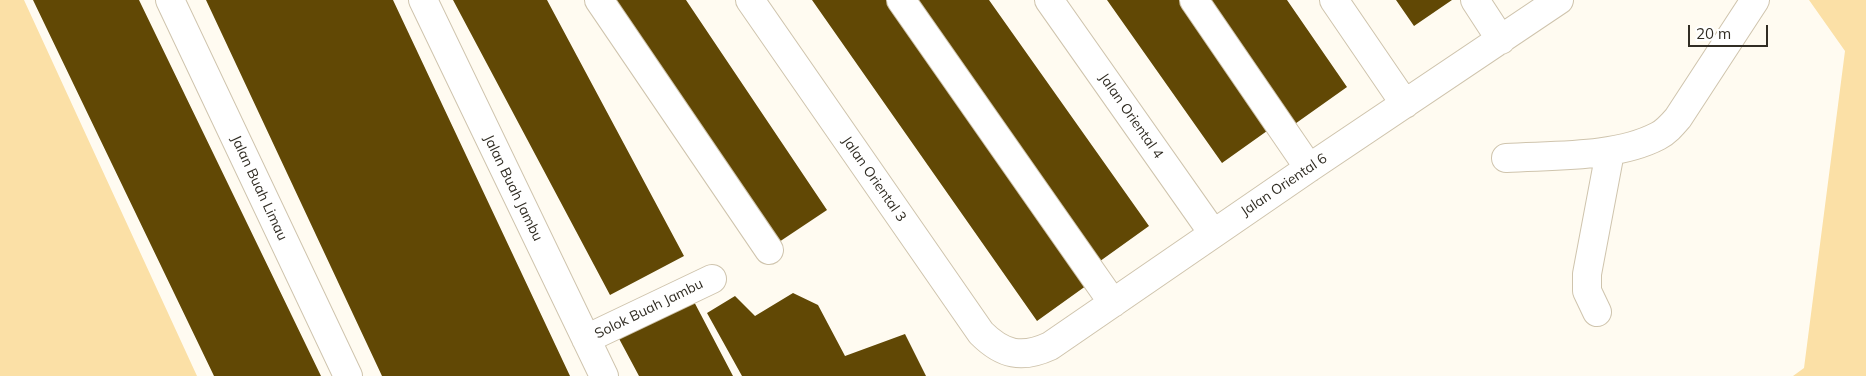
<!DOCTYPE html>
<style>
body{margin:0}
#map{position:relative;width:1866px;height:376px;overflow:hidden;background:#fffbf1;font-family:Mulish,sans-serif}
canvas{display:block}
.scale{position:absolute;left:1688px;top:25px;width:80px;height:22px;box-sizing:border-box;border:2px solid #312d24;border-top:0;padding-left:6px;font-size:15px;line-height:18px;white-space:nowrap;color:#312d24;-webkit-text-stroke:4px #fff;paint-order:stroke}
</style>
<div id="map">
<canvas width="1866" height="376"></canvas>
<div class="scale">20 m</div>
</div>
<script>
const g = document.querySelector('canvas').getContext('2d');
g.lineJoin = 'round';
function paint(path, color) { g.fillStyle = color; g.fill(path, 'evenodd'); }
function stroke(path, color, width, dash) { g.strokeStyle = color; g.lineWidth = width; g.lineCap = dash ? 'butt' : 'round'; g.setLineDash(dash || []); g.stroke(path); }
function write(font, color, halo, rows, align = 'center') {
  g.font = font + ' Mulish,sans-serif'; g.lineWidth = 5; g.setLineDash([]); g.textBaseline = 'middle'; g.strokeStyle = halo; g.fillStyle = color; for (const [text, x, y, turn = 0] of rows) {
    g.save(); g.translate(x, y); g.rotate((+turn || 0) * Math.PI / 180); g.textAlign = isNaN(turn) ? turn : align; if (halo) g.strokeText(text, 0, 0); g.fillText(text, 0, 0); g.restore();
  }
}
paint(new Path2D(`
 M0,0h24l173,376h-197z
 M1809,0h57v376h-73l11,-8 41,-317z`), '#fbe0a6');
paint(new Path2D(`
 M33,0h106l182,376h-107z
 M206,0h187l177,376h-188z
 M453,0h94l137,256 -74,39z
 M608,0h78l141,210 -54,36z
 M812,0h80l198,283 -53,38z
 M909,0h80l160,226 -53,38z
 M1107,0h79l88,126 -52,37z
 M1204,0h83l60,87 -55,39z
 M1396,0h56l-38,26z
 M793,293l25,12 27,51 60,-22 21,42h-184l-35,-63 28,-17 20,20z
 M690,294l43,82h-94l-23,-43z`), '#614805');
const minor = new Path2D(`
 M170,0l178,376
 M423,0l181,376
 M599,0l170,250
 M750,0l231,333c22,22 41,26 69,13l259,-178 250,-168
 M901,0l212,303
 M1049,0l164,233
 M1194,0l115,168
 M1334,0l71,104
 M1475,0l26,40
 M1506,158c47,-3 110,0 152,-22 8,-4 14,-11 20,-18l77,-118
 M1597,312l-10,-21v-17l23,-122
 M586,339l126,-60`);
stroke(minor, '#cfc4ad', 30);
stroke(minor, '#fff', 28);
write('14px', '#312d24', '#fff', [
 ["Jalan Oriental 4",1131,116,55],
 ["Jalan Oriental 3",874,179,55],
 ["Jalan Oriental 6",1284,185,-34],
 ["Jalan Buah Limau",259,188,65],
 ["Jalan Buah Jambu",513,188,64],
 ["Solok Buah Jambu",649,309,-26]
]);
</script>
